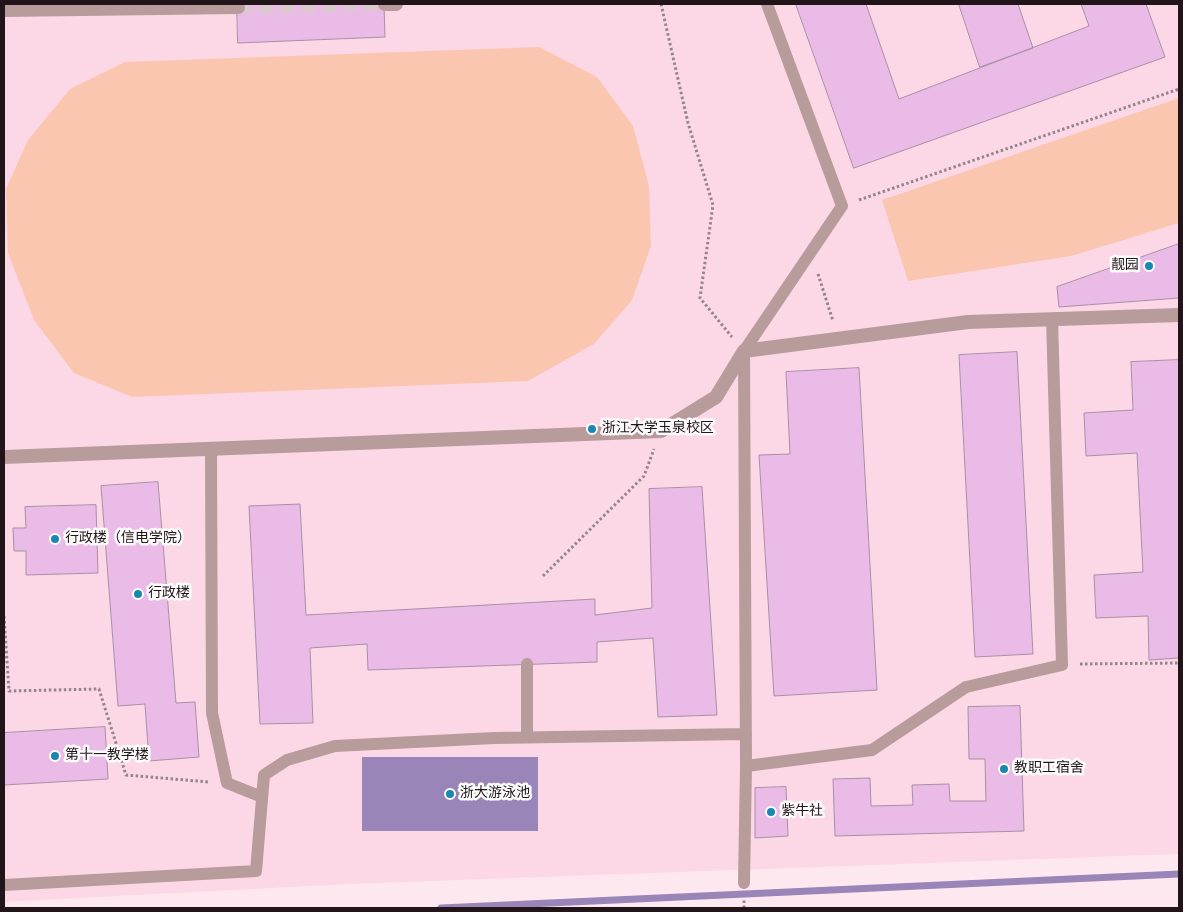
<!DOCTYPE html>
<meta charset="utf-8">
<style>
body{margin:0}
#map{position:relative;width:1183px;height:912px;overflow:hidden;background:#fee8f0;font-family:"Titillium Web",sans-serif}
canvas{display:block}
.frame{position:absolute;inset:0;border:5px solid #22151a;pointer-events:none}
</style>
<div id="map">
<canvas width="1183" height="912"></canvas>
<div class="frame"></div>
</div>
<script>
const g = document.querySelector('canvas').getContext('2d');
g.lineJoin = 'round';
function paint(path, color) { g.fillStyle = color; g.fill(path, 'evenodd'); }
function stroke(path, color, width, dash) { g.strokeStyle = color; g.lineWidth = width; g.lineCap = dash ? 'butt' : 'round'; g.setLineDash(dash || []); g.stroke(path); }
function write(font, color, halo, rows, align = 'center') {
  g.font = font + ' "Titillium Web","Noto Sans SC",sans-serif'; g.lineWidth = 5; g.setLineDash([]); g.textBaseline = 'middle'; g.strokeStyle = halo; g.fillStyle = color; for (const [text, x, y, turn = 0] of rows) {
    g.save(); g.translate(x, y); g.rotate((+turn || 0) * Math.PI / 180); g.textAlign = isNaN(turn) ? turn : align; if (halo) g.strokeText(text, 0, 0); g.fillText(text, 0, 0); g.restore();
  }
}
paint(new Path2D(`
 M4,4h1175v850l-829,30 -346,18z`), '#fcd8e6');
paint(new Path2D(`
 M539,47l58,30 36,49 16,60 2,60 -19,54 -38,44 -66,37 -396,16 -58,-24 -40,-53 -26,-67 -2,-64 22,-49 42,-51 55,-27z
 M1179,98v125l-108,33 -163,25 -26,-81z`), '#fbc6b0');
paint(new Path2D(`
 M362,757h176v74h-176z`), '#9a85b8');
stroke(new Path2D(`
 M441,908l738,-34`), '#9a85b8', 7);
const building = new Path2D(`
 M237,4h147l1,33 -147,6z
 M796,4h70l33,95 190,-73 -8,-22h65l19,53 -311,111z
 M959,4h59l15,44 -53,19z
 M1179,244v54l-120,9 -2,-20z
 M1017,352l16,302 -58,3 -16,-302z
 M1179,360v298l-30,2 -1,-44 -52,2 -2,-43 49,-3 -6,-119 -51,3 -2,-43 49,-3 -2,-48z
 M859,368l18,322 -103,6 -15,-241 31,-1 -4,-82z
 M158,482l18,221 19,-1 4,55 -50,4 -4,-57 -27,2 -17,-220z
 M702,487l15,228 -59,2 -5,-79 -56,4v20l-229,8 -1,-26 -57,4 3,75 -53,1 -11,-218 51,-2 6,111 289,-16v16l57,-7 -3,-119z
 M96,505l2,68 -72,2v-24h-12l-1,-23h13l-1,-21z
 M1020,706l4,125 -189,5 -2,-57 37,-1 1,28 42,-1 -1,-20 37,-1 1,17h36l-1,-42h-16l-1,-52z
 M105,727l3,52 -104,6v-52z
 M786,787l2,49 -33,2v-50z`);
paint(building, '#eabbe6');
stroke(building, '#a990a7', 1);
stroke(new Path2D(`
 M238,7l147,-3`), '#ddc8d0', 14, [14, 7]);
stroke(new Path2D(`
 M661,4l27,119 25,82 -13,93 32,39
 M859,200l320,-111
 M818,274l15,47
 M543,576l101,-100 10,-27
 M4,616l5,75 90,-2 27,86 83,7
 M1080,664l99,-1
 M744,908v-9`), '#96848b', 3, [2.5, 2.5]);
stroke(new Path2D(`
 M211,448l1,265 15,70 35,14
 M527,737v-73
 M746,766l126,-16 94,-63 96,-22 -10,-346
 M744,883l2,-117 -2,-415 98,-145 -75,-202
 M4,885l252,-14 8,-96 23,-15 48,-14 159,-8 252,-4`), '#b89b9b', 12);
stroke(new Path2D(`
 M385,4h11
 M4,10l234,-3
 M4,457l657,-26 55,-34 28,-46 224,-29 211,-7`), '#b89b9b', 14);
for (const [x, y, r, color] of [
 [1149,266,5,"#1a87ae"],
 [592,429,5,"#1a87ae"],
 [55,539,5,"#1a87ae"],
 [138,594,5,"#1a87ae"],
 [55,756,5,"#1a87ae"],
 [1004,769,5,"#1a87ae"],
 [450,794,5,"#1a87ae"],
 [771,812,5,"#1a87ae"]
]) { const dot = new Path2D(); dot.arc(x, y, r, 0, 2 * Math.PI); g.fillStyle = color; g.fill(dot); stroke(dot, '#fcfcfc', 2); }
write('14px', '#22151a', '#fcfcfc', [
 ["靓园",1139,266,"right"],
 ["浙江大学玉泉校区",602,429],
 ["行政楼（信电学院）",65,539],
 ["行政楼",148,594],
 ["第十一教学楼",65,756],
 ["教职工宿舍",1014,769],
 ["浙大游泳池",460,794],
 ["紫牛社",781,812]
], 'left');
</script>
